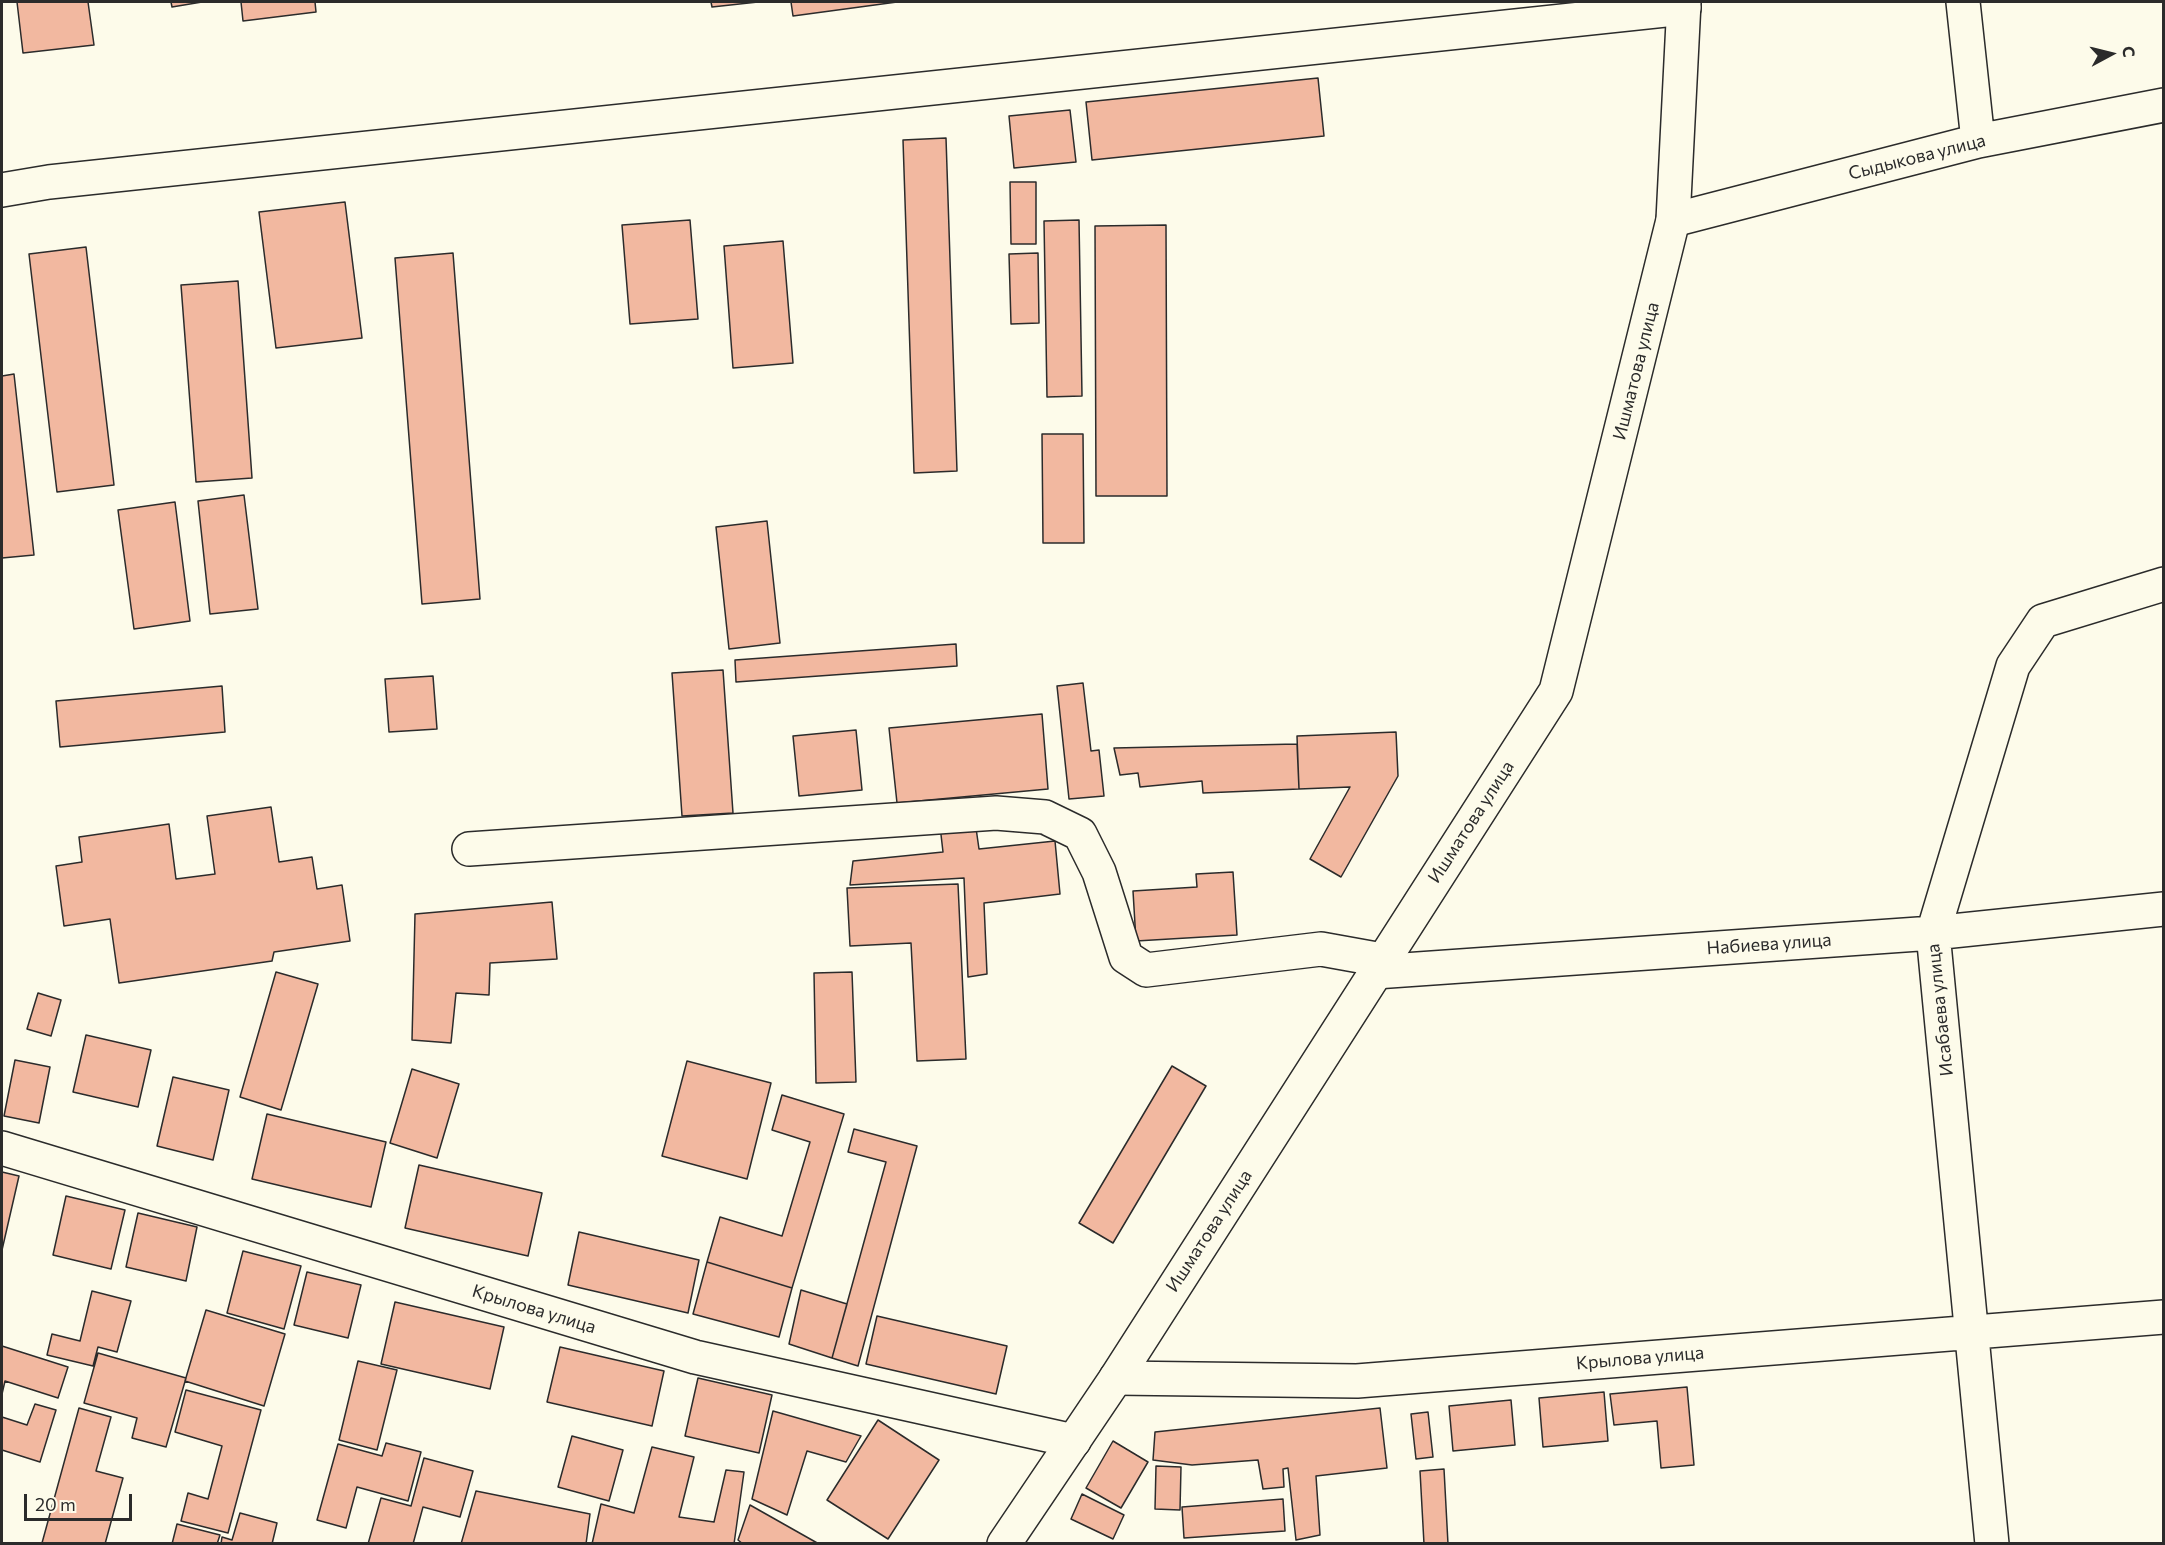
<!DOCTYPE html>
<meta charset="utf-8">
<style>
body{margin:0}
#map{position:relative;width:2165px;height:1545px;overflow:hidden;background:#fdfbea;font-family:Commissioner,sans-serif}
canvas{display:block}
.frame{position:absolute;inset:0;border:3px solid #2b2b2b;pointer-events:none}
.north{position:absolute;left:2081px;top:24px;width:60px;height:60px;-webkit-text-stroke:4px #fdfbea;paint-order:stroke;rotate:83deg;font-size:16px;font-weight:700;line-height:24px;text-align:center;color:#2b2b2b}
.north::after{content:'';display:block;margin:auto;width:21px;height:27px;background:#2b2b2b;clip-path:polygon(50% 0,100% 100%,50% 72%,0 100%)}
.scale{position:absolute;left:24px;top:1494px;width:108px;height:27px;box-sizing:border-box;border:3px solid #2b2b2b;border-top:0;padding-left:8px;font-size:18px;line-height:21px;white-space:nowrap;color:#2b2b2b;-webkit-text-stroke:4px #fdfbea;paint-order:stroke}
</style>
<div id="map">
<canvas width="2165" height="1545"></canvas>
<div class="frame"></div>
<div class="north">С</div>
<div class="scale">20 m</div>
</div>
<script>
const g = document.querySelector('canvas').getContext('2d');
g.lineJoin = 'round';
function paint(path, color) { g.fillStyle = color; g.fill(path, 'evenodd'); }
function stroke(path, color, width, dash) { g.strokeStyle = color; g.lineWidth = width; g.lineCap = dash ? 'butt' : 'round'; g.setLineDash(dash || []); g.stroke(path); }
function write(font, color, halo, rows, align = 'center') {
  g.font = font + ' Commissioner,sans-serif'; g.lineWidth = 4.5; g.setLineDash([]); g.textBaseline = 'middle'; g.strokeStyle = halo; g.fillStyle = color; for (const [text, x, y, turn = 0] of rows) {
    g.save(); g.translate(x, y); g.rotate((+turn || 0) * Math.PI / 180); g.textAlign = isNaN(turn) ? turn : align; if (halo) g.strokeText(text, 0, 0); g.fillText(text, 0, 0); g.restore();
  }
}
const building = new Path2D(`
 M17,2h71l6,43 -71,8z
 M171,2h31l-30,5z
 M241,2h74l1,10 -73,9z
 M711,2h47l-46,5z
 M791,2h106l-104,14z
 M1318,78l6,58 -232,24 -6,-58z
 M1070,110l6,52 -62,6 -5,-52z
 M946,138l11,333 -43,2 -11,-333z
 M1010,182h26v62h-25z
 M345,202l17,136 -86,10 -17,-136z
 M690,220l8,99 -68,5 -8,-99z
 M1079,220l3,176 -35,1 -3,-176z
 M1166,225l1,271h-71l-1,-270z
 M783,241l10,122 -60,5 -9,-122z
 M86,247l28,238 -57,7 -28,-238z
 M453,253l27,346 -58,5 -27,-346z
 M1038,253l1,70 -28,1 -2,-70z
 M238,281l14,197 -56,4 -15,-197z
 M14,374l20,181 -32,3v-182z
 M1042,434h41l1,109h-41z
 M244,495l14,114 -48,5 -12,-113z
 M175,502l15,119 -56,8 -16,-119z
 M767,521l13,122 -51,6 -13,-122z
 M956,644l1,22 -221,16 -1,-22z
 M723,670l10,143 -51,3 -10,-143z
 M433,676l4,53 -48,3 -4,-53z
 M1083,683l8,68 8,-1 5,46 -35,3 -12,-113z
 M222,686l3,46 -165,15 -4,-46z
 M1042,714l6,75 -151,14 -8,-75z
 M856,730l6,60 -63,6 -6,-60z
 M1396,732l2,44 -57,101 -31,-18 40,-72 -51,2 -2,-53z
 M1297,744l2,45 -96,4 -1,-12 -62,6 -2,-14 -18,2 -6,-27z
 M271,807l8,55 33,-5 5,32 25,-4 8,56 -76,11 -2,9 -153,22 -9,-64 -46,7 -8,-60 26,-4 -3,-25 90,-13 7,55 39,-5 -8,-58z
 M975,821l4,28 76,-8 5,53 -76,9 3,71 -19,3 -4,-99 -114,7 3,-24 90,-9 -3,-26z
 M1233,872l4,63 -101,6 -3,-50 64,-4 -1,-13z
 M958,884l8,175 -49,2 -6,-118 -61,3 -3,-58z
 M552,902l5,57 -67,4 -1,32 -33,-2 -5,50 -39,-3 3,-126z
 M276,972l42,12 -37,126 -41,-13z
 M852,972l4,110 -40,1 -2,-110z
 M38,993l23,7 -10,36 -24,-7z
 M86,1035l65,15 -13,57 -65,-15z
 M15,1060l35,7 -11,56 -35,-7z
 M687,1061l84,22 -24,96 -85,-23z
 M1172,1066l34,20 -93,157 -34,-20z
 M412,1069l47,15 -22,74 -47,-15z
 M173,1077l56,13 -16,70 -56,-14z
 M782,1095l62,19 -52,174 -85,-26 13,-45 62,19 28,-94 -38,-12z
 M267,1114l119,28 -15,65 -119,-28z
 M854,1129l63,17 -59,220 -26,-8 54,-196 -38,-10z
 M419,1165l123,28 -14,63 -123,-28z
 M2,1172l17,4 -17,74z
 M66,1196l59,14 -14,59 -58,-14z
 M138,1213l59,14 -11,54 -60,-14z
 M579,1232l120,28 -11,53 -120,-28z
 M243,1251l58,15 -17,63 -57,-16z
 M707,1262l85,26 -13,49 -86,-23z
 M307,1272l54,13 -13,53 -54,-13z
 M801,1290l46,14 -15,54 -43,-14z
 M92,1291l39,10 -14,51 -19,-5 -5,19 -46,-11 5,-21 28,7z
 M395,1302l109,25 -14,62 -109,-25z
 M206,1310l79,24 -21,72 -79,-25z
 M877,1316l130,30 -11,48 -130,-30z
 M2,1346l66,21 -10,31 -53,-17 -3,13z
 M560,1347l104,24 -12,55 -105,-24z
 M98,1353l88,25 -20,69 -34,-9 5,-20 -53,-15z
 M358,1361l39,9 -20,80 -38,-10z
 M698,1378l74,17 -13,58 -74,-17z
 M1687,1387l7,78 -33,3 -4,-47 -43,4 -4,-31z
 M186,1390l75,20 -33,123 -47,-12 7,-28 20,6 14,-53 -47,-14z
 M1604,1392l4,49 -65,6 -4,-49z
 M1511,1400l4,45 -62,6 -4,-45z
 M35,1404l21,6 -16,52 -38,-12v-33l25,8z
 M79,1408l32,9 -15,54 27,7 -18,66h-61l-2,-1z
 M1380,1408l7,60 -71,8 4,59 -24,5 -8,-72 -5,1 1,18 -21,2 -5,-29 -66,5 -39,-5 2,-28z
 M773,1411l88,25 -15,26 -39,-11 -20,64 -35,-16z
 M1428,1412l5,45 -17,2 -5,-45z
 M878,1420l61,40 -51,79 -61,-39z
 M572,1436l51,14 -14,51 -51,-14z
 M1113,1441l35,21 -27,46 -35,-20z
 M386,1443l35,9 -13,49 -51,-14 -11,41 -29,-8 21,-76 44,12z
 M652,1447l42,10 -15,60 35,5 12,-52 18,2 -10,72h-142l9,-40 33,9z
 M424,1458l49,13 -13,46 -37,-10 -10,37h-45l13,-46 30,8z
 M1156,1466l25,1 -1,43 -25,-1z
 M1444,1469l4,75h-24l-4,-73z
 M476,1491l114,23 -4,30h-125z
 M1082,1494l42,21 -11,24 -42,-20z
 M1283,1499l2,32 -101,7 -2,-31z
 M750,1505l69,39h-76l-5,-4z
 M240,1513l37,10 -5,21h-51l1,-7 10,3z
 M177,1524l43,11 -3,9h-45z`);
paint(building, '#f2b8a0');
stroke(building, '#2b2b2b', 1.5);
const street = new Path2D(`
 M1963,2l15,139
 M2,190l47,-8 1635,-174
 M1673,220l305,-79 186,-36
 M469,849l527,-36 49,4 35,17 19,38 27,85 20,13 175,-21 61,11
 M1375,972l558,-39 231,-24
 M2,1148l693,209 379,84
 M1116,1378l241,3 807,-64
 M1992,1544l-59,-611 80,-267 30,-45 121,-37`);
const secondary = new Path2D(`
 M1004,1544l112,-166 440,-687 117,-471 11,-218`);
stroke(street, '#2b2b2b', 36);
stroke(secondary, '#2b2b2b', 36);
stroke(street, '#fdfbea', 33);
stroke(secondary, '#fdfbea', 33);
write('18px', '#2b2b2b', '#fdfbea', [
 ["Сыдыкова улица",1917,157,-14],
 ["Ишматова улица",1636,371,-76],
 ["Ишматова улица",1471,822,-57],
 ["Набиева улица",1769,944,-4],
 ["Исабаева улица",1940,1010,-96],
 ["Ишматова улица",1209,1231,-57],
 ["Крылова улица",534,1309,17],
 ["Крылова улица",1640,1358,-5]
]);
</script>
